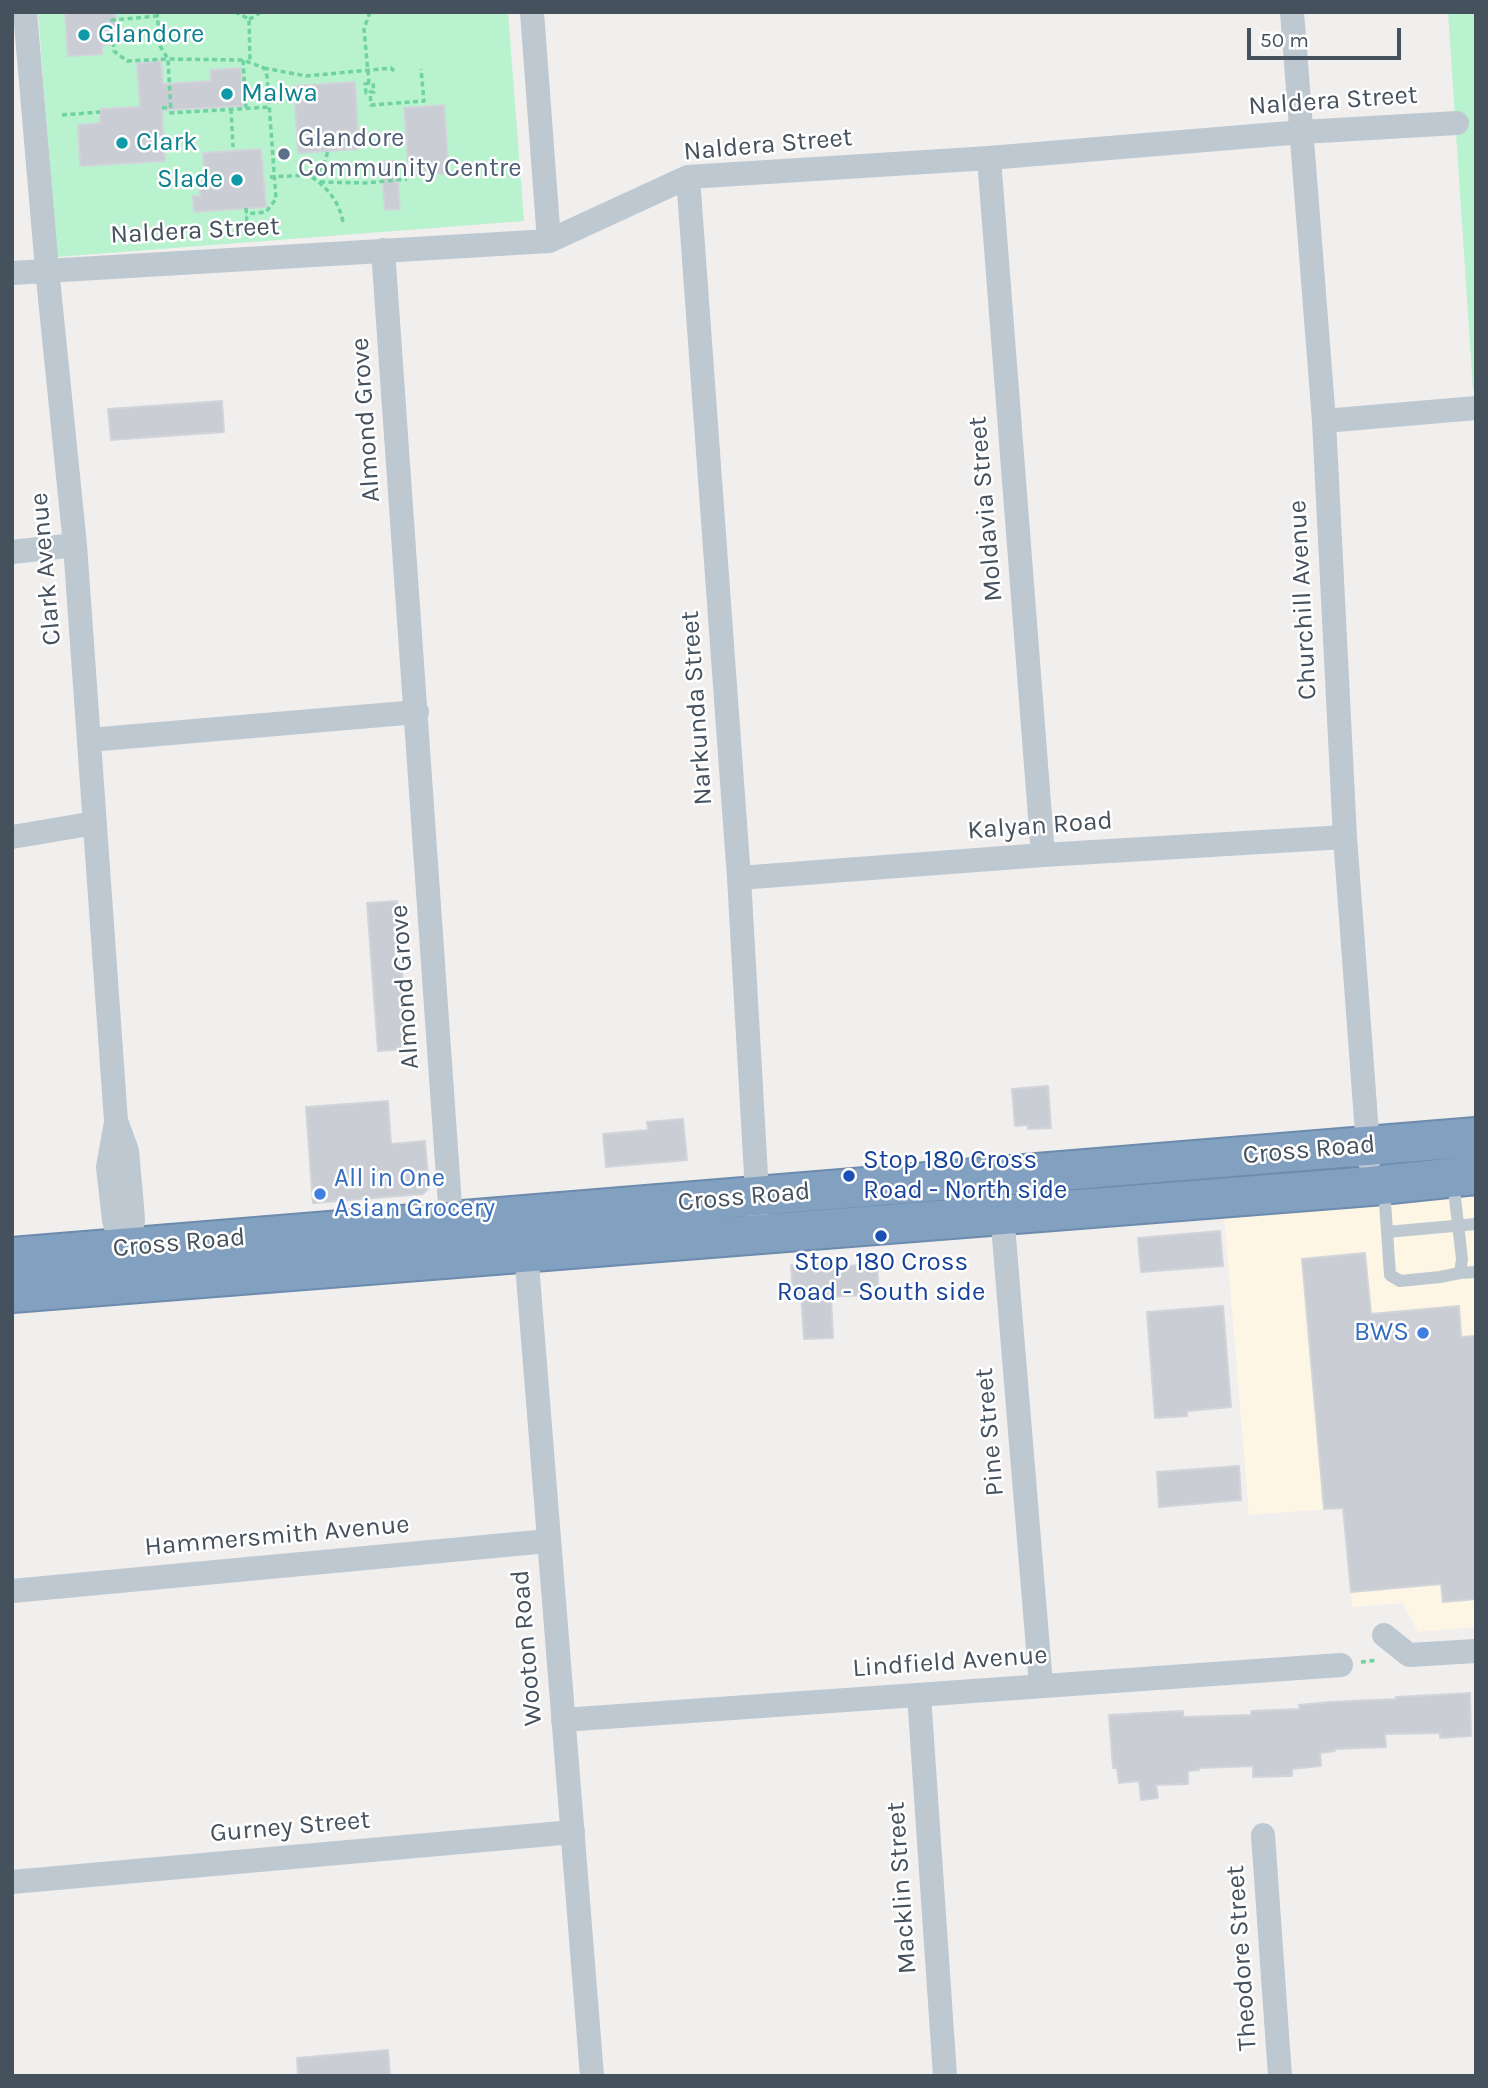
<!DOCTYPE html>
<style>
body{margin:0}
#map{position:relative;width:1488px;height:2088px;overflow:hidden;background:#f1eeee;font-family:Karla,sans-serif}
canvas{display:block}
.frame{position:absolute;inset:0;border:14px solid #45515d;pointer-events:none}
.scale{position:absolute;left:1247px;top:28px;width:154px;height:32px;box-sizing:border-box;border:4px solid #45515d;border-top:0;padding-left:9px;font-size:21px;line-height:24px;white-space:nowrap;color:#45515d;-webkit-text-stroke:5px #fff;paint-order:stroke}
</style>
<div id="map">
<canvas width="1488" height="2088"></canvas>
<div class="frame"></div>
<div class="scale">50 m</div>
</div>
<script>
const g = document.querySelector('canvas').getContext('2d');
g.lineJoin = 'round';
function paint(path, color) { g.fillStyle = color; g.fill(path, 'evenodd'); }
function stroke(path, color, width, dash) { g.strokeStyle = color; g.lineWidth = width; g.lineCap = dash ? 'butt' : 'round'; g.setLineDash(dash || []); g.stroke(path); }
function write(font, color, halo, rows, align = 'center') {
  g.font = font + ' Karla,sans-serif'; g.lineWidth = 5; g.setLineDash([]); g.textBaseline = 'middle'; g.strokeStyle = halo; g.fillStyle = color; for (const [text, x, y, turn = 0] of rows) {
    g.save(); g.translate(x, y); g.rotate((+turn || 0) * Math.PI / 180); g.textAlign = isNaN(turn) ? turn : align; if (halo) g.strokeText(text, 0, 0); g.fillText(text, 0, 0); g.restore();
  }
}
paint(new Path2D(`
 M1476,1194v433l-58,5 -15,-29 -51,4 -9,-99 -94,7 -25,-301z`), '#fdf6e5');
paint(new Path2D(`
 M38,12h470l16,209 -467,36z
 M1448,12h28v377l-3,1z`), '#b9f2cf');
const building = new Path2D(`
 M65,12h50l3,32 -16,1v9l-34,2z
 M161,61l2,23 48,-3 -1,-11 31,-2 2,38 -81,4 3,51 -85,5 -2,-41 22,-2v-14l40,-2 -3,-44z
 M355,82l4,67 -61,4 -4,-67z
 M444,105l5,68 -40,3 -5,-68z
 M261,149l5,58 -72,5 -1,-16h7l-1,-14h6l-2,-29z
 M396,161l4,48 -15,1 -4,-48z
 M222,401l2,31 -113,8 -3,-31z
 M397,901l11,148 -30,2 -11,-148z
 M1048,1086l3,42 -23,1v-4l-13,1 -3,-37z
 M388,1101l3,43 34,-3 4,47 -6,6 -110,9 -7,-96z
 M683,1119l4,41 -81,7 -3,-33 45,-4 -1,-8z
 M1220,1231l3,35 -82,6 -3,-34z
 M1365,1253l6,61 88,-8 2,31 15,-1v263l-33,3 -2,-18 -90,8 -8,-84 -19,1 -22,-250z
 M832,1262v5l45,-3 2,30 -48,3 2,41 -29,1 -3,-46 -8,1 -2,-29z
 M1223,1306l8,101 -44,4v5l-32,2 -8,-106z
 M1239,1466l2,34 -82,7 -2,-35z
 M1470,1693l1,43 -31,2v-5l-55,1 1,13 -51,2v2l-15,2 1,13 -29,3v7l-39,1v-11l-55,2 1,2 -11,1v13l-32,1 2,13 -17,2 -2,-19 -20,2 -2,-15h-4l-4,-53 74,-4v6l68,-2v-4l49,-2 -1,-4 31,-3 66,-3v-2z
 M388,2050l2,26h-92l-1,-18z`);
paint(building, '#cacdd3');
stroke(building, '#d1d4da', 2);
const highway = new Path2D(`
 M12,1257l1464,-120
 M12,1293l1359,-107 105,-11`);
stroke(highway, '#6d8bac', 42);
stroke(new Path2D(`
 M157,12l3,34 8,13 75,1 21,8 3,8 9,123 -10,13 -20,2
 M235,12l14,7 1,43
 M370,12l-6,17 5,54h4l1,9h-4l1,13 53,-4 -3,-32
 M158,16l-46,4 2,31 13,10 41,-2 3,54 98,-6
 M249,19l7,-3 4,-4
 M243,60l3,48
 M264,68l42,8 85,-8 3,3
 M369,83l-4,1 1,9 4,-1
 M269,102l24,-1
 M162,108l9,-1
 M231,109l2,38
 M62,115l38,-3
 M270,177l39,-2c18,12 30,26 34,47
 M313,178l9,-9 6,-18
 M320,182l45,1 42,-4
 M246,208l2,31
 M1361,1662l17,-2`), '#6fd2a1', 3.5, [5, 3.5]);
stroke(new Path2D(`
 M1384,1188l6,87 10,6 40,-4 20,-4 2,-14 -9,-78
 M1387,1232l89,-8
 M1460,1273l16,-1`), '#bdc8d1', 12);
stroke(new Path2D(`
 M25,12l22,257 28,276 41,576 11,30 5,55 1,15 -10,27
 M532,12l17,229
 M1292,12l32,409 21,416 24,323
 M989,158l54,697
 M688,177l51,701 19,332
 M383,250l69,984
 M12,273l537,-32 139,-64 301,-19 313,-26 155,-9
 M1324,421l152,-13
 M12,552l63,-7
 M89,740l328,-28
 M12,837l83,-14
 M739,878l304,-23 302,-18
 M116,1122l-8,45 6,53 10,34
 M1001,1201l40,484
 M525,1239l67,837
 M12,1591l536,-50
 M1384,1635l25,20 67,-4
 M919,1695l26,381
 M563,1720l778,-55
 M1263,1835l17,241
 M12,1882l561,-50`), '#bdc8d1', 24);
stroke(highway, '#82a0c0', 38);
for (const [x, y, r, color] of [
 [84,35,7,"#0f9aa8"],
 [227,94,7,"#0f9aa8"],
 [122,143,7,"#0f9aa8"],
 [284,154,7,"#5c6f8a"],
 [237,180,7,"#0f9aa8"],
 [849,1176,7,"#1a4fb4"],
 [320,1194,7,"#3f7fe0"],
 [881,1236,7,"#1a4fb4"],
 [1423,1333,7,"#3f7fe0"]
]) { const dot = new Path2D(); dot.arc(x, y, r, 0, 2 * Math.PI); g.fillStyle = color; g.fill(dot); stroke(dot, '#fff', 2.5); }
write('26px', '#0d838f', '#fff', [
 ["Glandore",98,35],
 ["Malwa",241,94],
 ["Clark",136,143],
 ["Slade",223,180,"right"]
], 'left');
write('26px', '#45515d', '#fff', [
 ["Naldera Street",1333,101,-4],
 ["Naldera Street",768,145,-5],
 ["Naldera Street",195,231,-3],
 ["Almond Grove",366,420,-94],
 ["Moldavia Street",986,509,-95],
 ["Clark Avenue",46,569,-95],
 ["Churchill Avenue",1303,600,-93],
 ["Narkunda Street",697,708,-94],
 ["Kalyan Road",1040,826,-4],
 ["Almond Grove",405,987,-94],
 ["Cross Road",1309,1150,-5],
 ["Cross Road",744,1197,-5],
 ["Cross Road",179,1243,-5],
 ["Pine Street",990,1432,-95],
 ["Hammersmith Avenue",277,1536,-5],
 ["Wooton Road",527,1648,-95],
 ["Lindfield Avenue",950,1662,-4],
 ["Gurney Street",290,1827,-5],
 ["Macklin Street",902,1888,-94],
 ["Theodore Street",1242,1958,-94]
]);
write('26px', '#4e5e75', '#fff', [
 ["Glandore",298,139],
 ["Community Centre",298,169]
], 'left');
write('26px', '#164399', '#fff', [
 ["Stop 180 Cross",863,1161],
 ["Road - North side",863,1191],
 ["Stop 180 Cross",881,1263,"center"],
 ["Road - South side",881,1293,"center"]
], 'left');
write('26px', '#366cbe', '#fff', [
 ["All in One",334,1179],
 ["Asian Grocery",334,1209],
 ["BWS",1409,1333,"right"]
], 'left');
</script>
